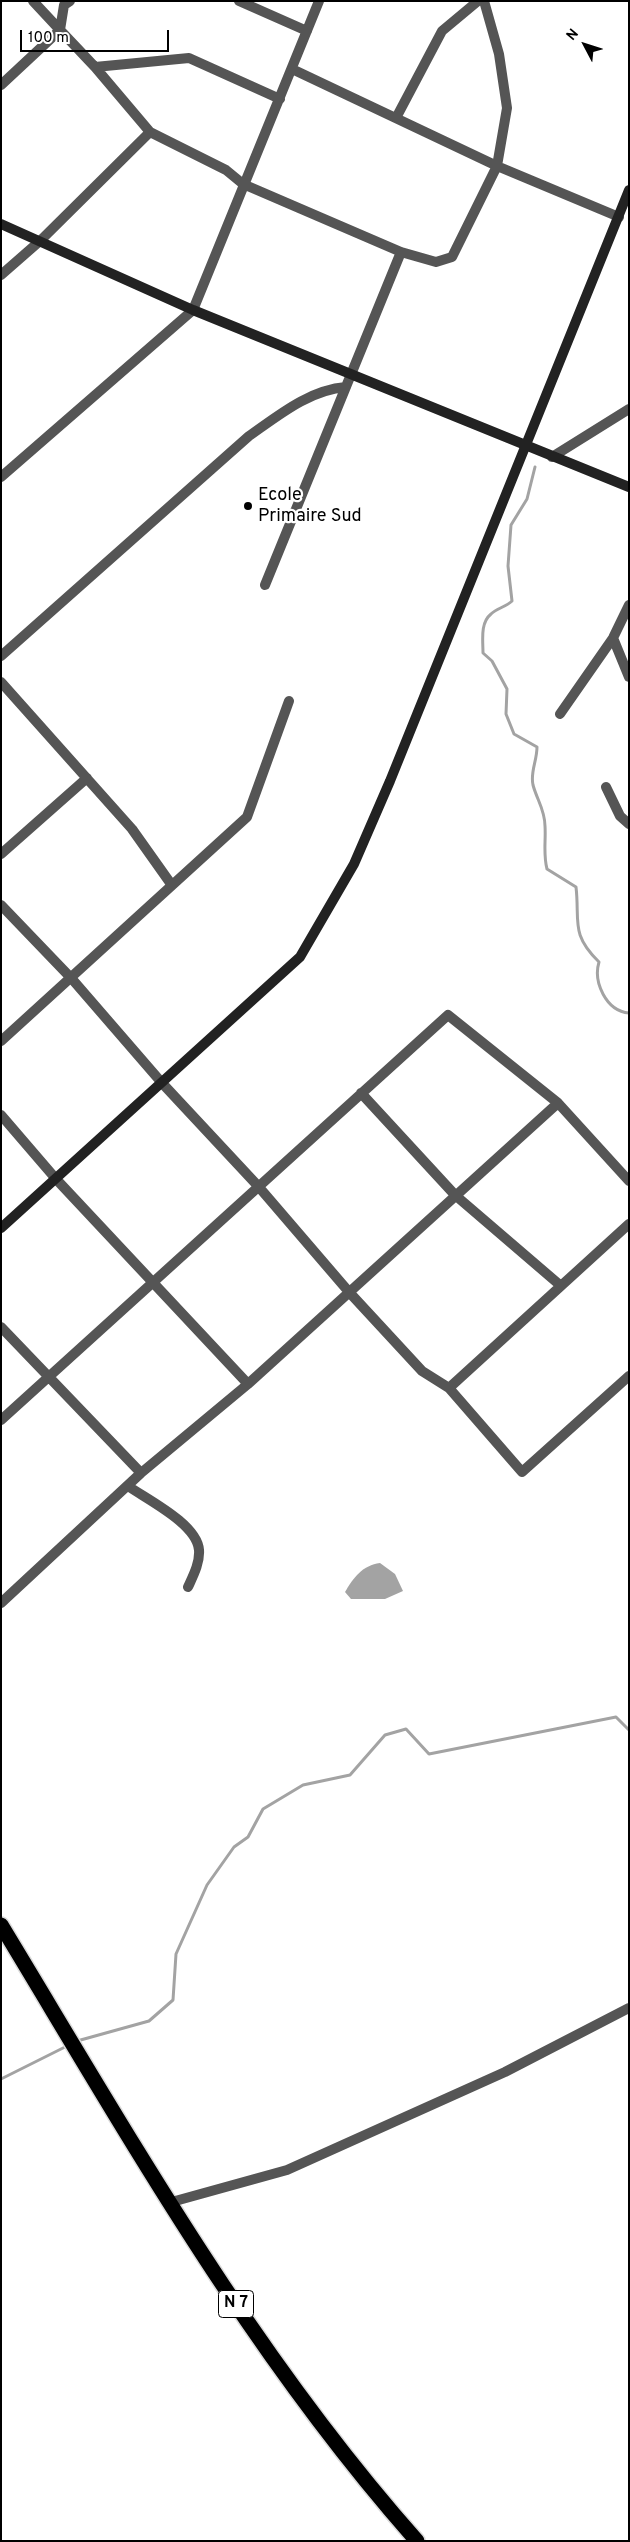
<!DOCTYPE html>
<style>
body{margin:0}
#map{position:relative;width:630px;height:2542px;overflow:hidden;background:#fff;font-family:Overpass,sans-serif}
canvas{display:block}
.frame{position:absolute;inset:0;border:2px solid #000;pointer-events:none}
.north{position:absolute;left:560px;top:20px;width:50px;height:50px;-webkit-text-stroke:4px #fff;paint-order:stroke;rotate:310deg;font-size:14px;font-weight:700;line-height:20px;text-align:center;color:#000}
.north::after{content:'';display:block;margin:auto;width:18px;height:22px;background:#000;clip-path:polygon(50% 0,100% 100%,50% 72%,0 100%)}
.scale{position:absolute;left:20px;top:30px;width:149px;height:22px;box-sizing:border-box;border:2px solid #000;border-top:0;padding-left:6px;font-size:15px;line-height:18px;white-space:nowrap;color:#000;-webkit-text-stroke:4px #fff;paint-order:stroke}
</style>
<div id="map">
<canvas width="630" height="2542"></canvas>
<div class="frame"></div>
<div class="north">N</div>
<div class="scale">100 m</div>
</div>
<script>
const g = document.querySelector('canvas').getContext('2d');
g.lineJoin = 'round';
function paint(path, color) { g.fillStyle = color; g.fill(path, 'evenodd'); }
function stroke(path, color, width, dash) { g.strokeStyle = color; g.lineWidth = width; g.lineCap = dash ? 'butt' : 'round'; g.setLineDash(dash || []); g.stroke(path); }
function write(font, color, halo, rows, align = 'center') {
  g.font = font + ' Overpass,sans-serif'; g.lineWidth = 4.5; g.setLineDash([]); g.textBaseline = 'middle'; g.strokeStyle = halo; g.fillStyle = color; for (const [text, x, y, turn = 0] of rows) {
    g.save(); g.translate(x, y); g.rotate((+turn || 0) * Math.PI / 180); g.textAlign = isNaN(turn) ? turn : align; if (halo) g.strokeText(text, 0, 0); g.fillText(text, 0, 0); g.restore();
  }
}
paint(new Path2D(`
 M380,1563l15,11 8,17 -18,8h-34l-6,-7c8,-14 18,-27 35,-29z`), '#a3a3a3');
stroke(new Path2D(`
 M535,467l-8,32 -16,26 -3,41 4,35c-6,6 -15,7 -21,13 -11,9 -8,26 -8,39l9,8 15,28 -1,25 8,20 23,13c0,14 -7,25 -4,38 4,15 12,25 12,41 1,15 -2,28 2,43l29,18c4,34 -6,47 23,75 -6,20 7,49 30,51
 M77,2041l72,-20 24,-21 3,-46 31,-69 27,-38 14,-10 15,-28 40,-24 47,-10 35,-40 21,-6 23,25 187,-37 13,13
 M1,2079l68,-34`), '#a3a3a3', 3);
const highway = new Path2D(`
 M1,1925c129,213 250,429 416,616`);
stroke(highway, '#dbdbdb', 18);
stroke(new Path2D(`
 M70,1l-6,4 -4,25 35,37 55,65 76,38 17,14 158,68 35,10 16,-5 45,-91 10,-58 -8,-54 -15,-53
 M239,1l68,30
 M95,67l94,-9 91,41
 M292,69l205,97 122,51
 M1,85l59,-55 -27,-29
 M396,118l46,-87 36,-30
 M1,275l40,-35 109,-108
 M552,457l77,-48
 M1,477l192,-167 126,-309
 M265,585l136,-333
 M613,638l16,39
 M1,656l248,-220c30,-21 60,-46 97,-49
 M1,682l131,147 39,55
 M560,714l53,-76 16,-33
 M606,787l14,29 9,8
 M1,854l86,-76
 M1,905l71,74 90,104 96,103 91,106 73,79 27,17 73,84 107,-96
 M1,1041l246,-224 42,-116
 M361,1093l94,102 106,91
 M1,1115l55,64 192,205
 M1,1327l140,146
 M449,1388l180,-164
 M1,1420l447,-405 110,88 71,78
 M128,1486c20,14 69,38 71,64 1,13 -6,26 -11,37
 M1,1603l140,-130 107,-89 310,-281
 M168,2203l119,-33 218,-98 124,-64`), '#555', 10);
stroke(new Path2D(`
 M1,224l192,86 436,177
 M1,1228l299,-271 54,-93 36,-83 239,-591`), '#222', 10);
stroke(highway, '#000', 15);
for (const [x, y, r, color] of [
 [248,506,5,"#000"]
]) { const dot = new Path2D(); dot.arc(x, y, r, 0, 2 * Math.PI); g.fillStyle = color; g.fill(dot); stroke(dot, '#fff', 2); }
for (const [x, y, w] of [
 [236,2304,35]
]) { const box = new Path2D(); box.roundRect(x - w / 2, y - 13.5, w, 27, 4); g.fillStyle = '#fff'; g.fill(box); stroke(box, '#000', 1); }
write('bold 16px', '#000', null, [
 ["N 7",236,2304]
]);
write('18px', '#000', '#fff', [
 ["Ecole",258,496],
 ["Primaire Sud",258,517]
], 'left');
</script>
